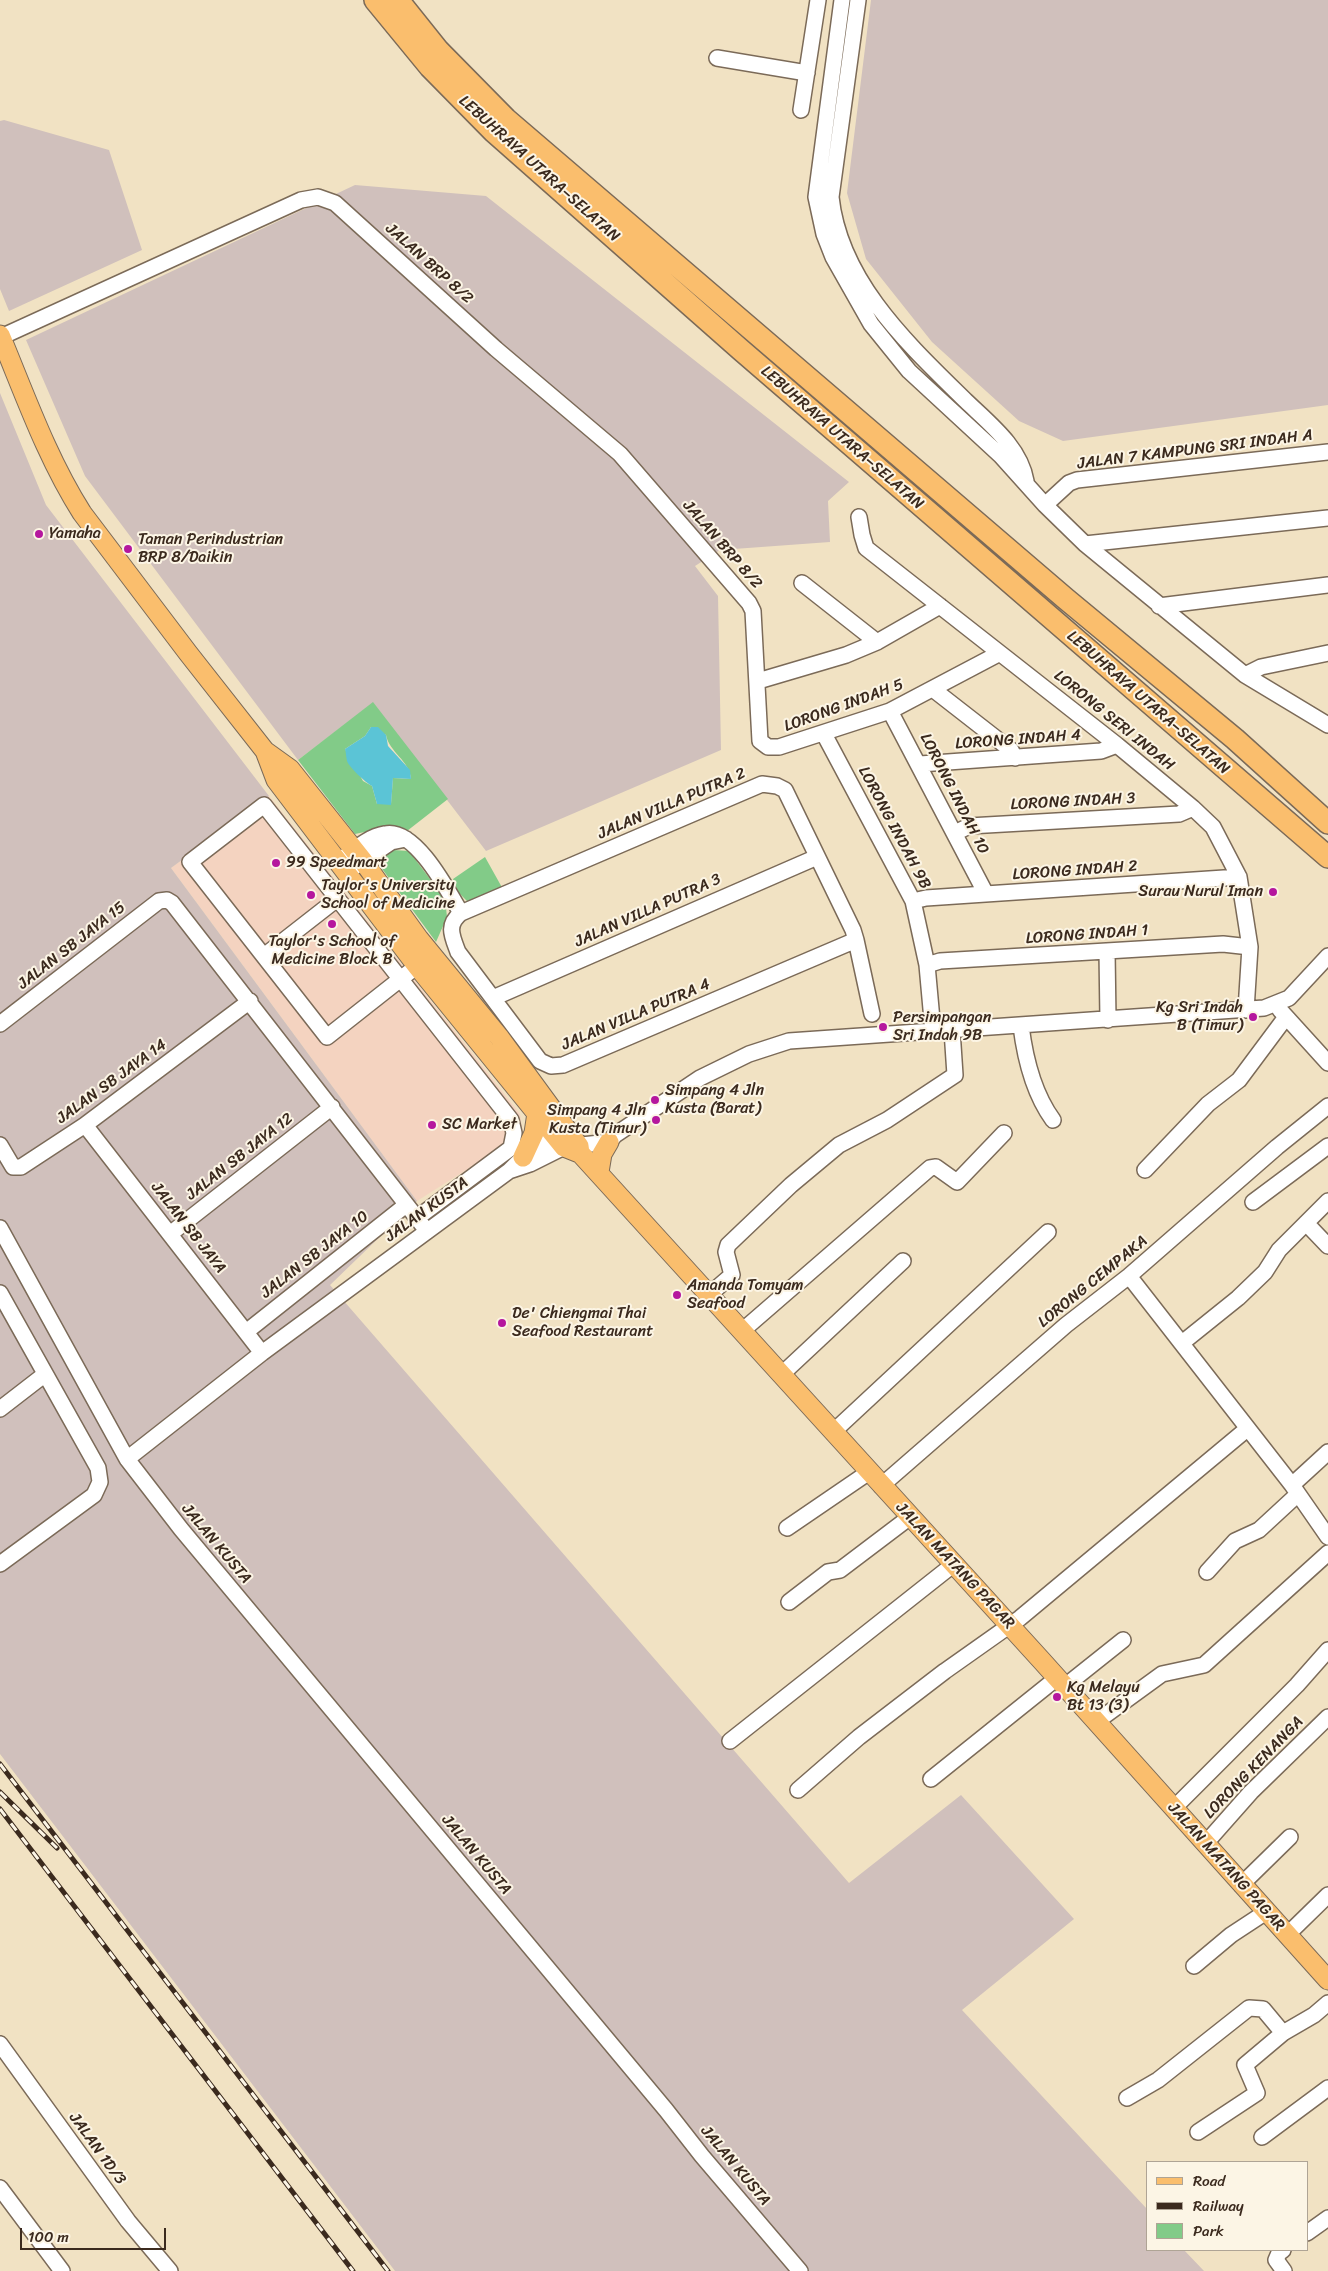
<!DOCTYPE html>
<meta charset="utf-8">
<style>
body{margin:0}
#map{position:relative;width:1328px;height:2271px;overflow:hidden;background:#f1e2c3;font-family:Sriracha,sans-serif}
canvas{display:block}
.legend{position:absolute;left:1146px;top:2161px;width:162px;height:90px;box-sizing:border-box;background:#fcf5e5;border:1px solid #afa495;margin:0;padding:6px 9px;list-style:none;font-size:15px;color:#3b2a1e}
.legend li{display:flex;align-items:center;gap:10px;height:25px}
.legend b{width:25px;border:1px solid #afa495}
.scale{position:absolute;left:20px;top:2228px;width:146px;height:22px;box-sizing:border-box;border:2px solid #3b2a1e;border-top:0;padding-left:6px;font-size:15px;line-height:18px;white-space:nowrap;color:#3b2a1e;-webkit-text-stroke:4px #fcf5e5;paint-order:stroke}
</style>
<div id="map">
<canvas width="1328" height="2271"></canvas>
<ul class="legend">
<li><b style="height:6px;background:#fabe6d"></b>Road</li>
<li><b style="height:6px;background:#3b2a1e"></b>Railway</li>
<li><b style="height:14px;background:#82cb88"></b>Park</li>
</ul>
<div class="scale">100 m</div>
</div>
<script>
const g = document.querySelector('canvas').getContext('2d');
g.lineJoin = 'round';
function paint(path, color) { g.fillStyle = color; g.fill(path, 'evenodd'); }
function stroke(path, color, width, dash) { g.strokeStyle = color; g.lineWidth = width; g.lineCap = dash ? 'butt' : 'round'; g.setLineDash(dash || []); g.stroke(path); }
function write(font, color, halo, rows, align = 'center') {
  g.font = font + ' Sriracha,sans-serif'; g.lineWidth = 4; g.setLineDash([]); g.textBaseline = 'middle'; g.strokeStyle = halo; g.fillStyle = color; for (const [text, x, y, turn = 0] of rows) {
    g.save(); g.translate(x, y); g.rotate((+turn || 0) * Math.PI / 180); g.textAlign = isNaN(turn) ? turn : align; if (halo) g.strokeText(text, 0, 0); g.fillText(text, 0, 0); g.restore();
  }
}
paint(new Path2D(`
 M269,796l251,318 3,20 -106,67 -246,-333z`), '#f4d3c0');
paint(new Path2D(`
 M871,0h457v405l-265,36 -44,-20 -87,-79 -66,-83 -19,-66z
 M4,120l105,30 33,100 -133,61 -9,-22v-168z
 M355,185l131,11 363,286 -21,19 2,41 -110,8 -25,16 23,30 3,154 -235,101 -113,-148 -75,57 -213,-284 -59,-136z
 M0,393l46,112 223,291 -98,72 246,333 -87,84 519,598 112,-88 113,124 -112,91 185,199v41h37l20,21h-809l-395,-517z`), '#d0c0bc');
paint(new Path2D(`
 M373,702l75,97 -41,32 -28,-2 -24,5 -57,-74zM371,727l15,8c3,17 24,26 25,44l-18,-1 -2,26h-14l-5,-18 -9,-5 -18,-32 20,-13z
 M393,850l16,1 36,48 2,18 -11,25 -56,-76 1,-8z
 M485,857l19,34 -25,12 -12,-2 -9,-9 -5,-13z`), '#82cb88');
paint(new Path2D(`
 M371,727h7l8,8 2,11 22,24 1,9 -18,-1 -2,27 -14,-1 -5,-18c-6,-3 -23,-19 -25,-25 -1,-4 -1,-9 -2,-12l20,-13z`), '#5bc4d6');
const minor = new Path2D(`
 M842,0l-26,197 8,37 9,23 38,67 38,47 92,85 44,49 40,39 160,131 83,50
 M858,0l-27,197c9,85 78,148 135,204 24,23 54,46 60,80
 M717,58l90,15
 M801,110l17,-110
 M1,337l300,-137 17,-3 17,6 161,146 124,105 129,149 4,8 7,130 8,6h11l111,-36 110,-58
 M1045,505l24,-22 8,-3 251,-28
 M859,517l3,18 4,13 251,197 76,63 20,19 26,50 11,70 -4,63
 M1085,544l243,-26
 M802,583l75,59
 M1159,606l169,-21
 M1245,675l16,-8 67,-14
 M758,681l88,-26 31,-13 63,-36
 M934,690l77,60 4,8
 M890,711l96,183
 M824,734l89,167 14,64 6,66
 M920,764l181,-13 16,-6
 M955,833l14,-7 210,-12 14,-6
 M339,861c14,-10 28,-24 46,-27 30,-7 63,57 76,79
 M347,872l44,-30 15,-3
 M913,901l13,-3 313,-21
 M856,940l-293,125 -12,1 -11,-5 -82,-109c-6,-16 -12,-27 3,-39l301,-129 15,2 8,4 68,140 3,10 16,74
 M1107,951l1,69
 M264,956l73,-57
 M927,965l13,-4 283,-17 27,3
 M417,966l-90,71 -137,-175 74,-57c82,105 164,210 247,315l3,13 -3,15 -94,70
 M493,998l324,-141
 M1280,1010l48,53
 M0,1024l159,-123 8,-1 5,3 255,328
 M1021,1026c4,32 13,68 32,94
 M85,1125l177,228
 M0,1145l13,22h8l64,-42 165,-124
 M1145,1170l63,-66 31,-24 47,-63
 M509,1171l21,-7 34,-17 45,-5 6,-7 85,-57 49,-24 40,-13 475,-33 25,-10 39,-42
 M1253,1202l75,-56
 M1306,1223l22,23
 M0,1228l127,231 54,70 485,581 36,46 98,115
 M170,1234l162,-127
 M1129,1276l163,209 36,52
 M0,1293l98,175 2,14 -6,13 -94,69
 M710,1294l22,-19 -6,-23 2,-7 63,-60 48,-40 48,-25 68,-45 -3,-45
 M742,1331l188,-163 6,-1 21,15 47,-49
 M246,1332l160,-127
 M1182,1343l56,-45 27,-26 14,-22 49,-49
 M781,1375l122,-114
 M0,1409l44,-34
 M833,1432l215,-200
 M127,1459l135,-106 247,-182c15,-15 35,-35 57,-35
 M1292,1485l36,-33
 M881,1486l185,-161 63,-49 148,-129 51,-41
 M787,1528l82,-56
 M1207,1572l28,-31 24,-11 39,-36
 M789,1602l39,-30 12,-2 70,-53
 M1064,1687l59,-47
 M1096,1722l66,-48 42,-9 124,-112
 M730,1741l224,-177
 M931,1779l126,-101
 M798,1790l61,-53 86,-66 75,-53 227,-189
 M1174,1808l123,-123 31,-35
 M1205,1844l46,-52 77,-75
 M1241,1885l49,-48
 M1287,1935l41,-40
 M1194,1966l37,-31 35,-23
 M0,2044l128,177 42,50
 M1127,2098l31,-18 91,-72 14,1 20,24
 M1198,2132l59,-39 -12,-28 38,-32 31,-18 14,-12
 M1262,2137l66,-49
 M0,2188l62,83
 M1307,2233l21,-15
 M1283,2250l-4,3 -3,7 8,11`);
const major = new Path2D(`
 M0,335c25,60 47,123 82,178l106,140 77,98 25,18 73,92 56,78 81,99 79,108 1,7
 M265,751l11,29 141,186 147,181 15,6
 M580,1153l462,508 286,319
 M523,1157l11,-24 3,-20
 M599,1172l3,-18 7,-12`);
const highway = new Path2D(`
 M375,0l55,67 64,65 247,218 587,507
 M398,0l40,50 68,69 560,480 169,140 93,84`);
stroke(minor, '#7b6a58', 18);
stroke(major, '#7b6a58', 21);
stroke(highway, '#7b6a58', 24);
stroke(minor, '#fff', 15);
stroke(major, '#fabe6d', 19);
stroke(highway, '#fabe6d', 21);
const rail = new Path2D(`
 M0,1764l388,507
 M0,1792l57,56
 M0,1809l353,462`);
stroke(rail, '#3b2a1e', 5);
stroke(rail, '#fcf5e5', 3, [9]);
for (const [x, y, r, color] of [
 [39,534,5,"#b5179e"],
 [128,549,5,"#b5179e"],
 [276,863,5,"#b5179e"],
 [1273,892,5,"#b5179e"],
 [311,895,5,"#b5179e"],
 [332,924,5,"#b5179e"],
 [1253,1017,5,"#b5179e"],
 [883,1027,5,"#b5179e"],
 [655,1100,5,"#b5179e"],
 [656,1120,5,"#b5179e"],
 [432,1125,5,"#b5179e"],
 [677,1295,5,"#b5179e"],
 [502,1323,5,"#b5179e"],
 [1057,1697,5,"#b5179e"]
]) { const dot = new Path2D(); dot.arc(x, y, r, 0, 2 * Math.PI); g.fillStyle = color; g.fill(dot); stroke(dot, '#fcf5e5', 2); }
write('16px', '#3b2a1e', '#fcf5e5', [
 ["LEBUHRAYA UTARA–SELATAN",539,169,42],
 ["JALAN BRP 8/2",429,264,42],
 ["LEBUHRAYA UTARA–SELATAN",842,438,41],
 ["JALAN 7 KAMPUNG SRI INDAH A",1195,450,-7],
 ["JALAN BRP 8/2",722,545,49],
 ["LEBUHRAYA UTARA–SELATAN",1148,703,41],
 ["LORONG INDAH 5",844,706,-20],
 ["LORONG SERI INDAH",1114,721,39],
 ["LORONG INDAH 4",1018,740,-4],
 ["LORONG INDAH 10",954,794,63],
 ["LORONG INDAH 3",1073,802,-3],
 ["JALAN VILLA PUTRA 2",672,804,-23],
 ["LORONG INDAH 9B",894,828,62],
 ["LORONG INDAH 2",1075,871,-4],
 ["JALAN VILLA PUTRA 3",648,911,-24],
 ["LORONG INDAH 1",1087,935,-4],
 ["JALAN SB JAYA 15",72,946,-38],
 ["JALAN VILLA PUTRA 4",636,1015,-23],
 ["JALAN SB JAYA 14",112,1082,-36],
 ["JALAN SB JAYA 12",240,1157,-38],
 ["JALAN KUSTA",427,1210,-36],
 ["JALAN SB JAYA",188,1228,52],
 ["JALAN SB JAYA 10",315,1255,-38],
 ["LORONG CEMPAKA",1093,1282,-39],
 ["JALAN KUSTA",216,1544,50],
 ["JALAN MATANG PAGAR",955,1566,47],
 ["LORONG KENANGA",1254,1768,-46],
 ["JALAN KUSTA",476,1855,50],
 ["JALAN MATANG PAGAR",1226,1867,48],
 ["JALAN 1D/3",97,2149,54],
 ["JALAN KUSTA",735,2166,50]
]);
write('16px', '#3b2a1e', '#fcf5e5', [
 ["Yamaha",49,534],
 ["Taman Perindustrian",138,540],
 ["BRP 8/Daikin",138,558],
 ["99 Speedmart",286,863],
 ["Taylor's University",321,886],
 ["School of Medicine",321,904],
 ["Surau Nurul Iman",1263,892,"right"],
 ["Taylor's School of",332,942,"center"],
 ["Medicine Block B",332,960,"center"],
 ["Kg Sri Indah",1243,1008,"right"],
 ["B (Timur)",1243,1026,"right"],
 ["Persimpangan",893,1018],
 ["Sri Indah 9B",893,1036],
 ["Simpang 4 Jln",665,1091],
 ["Kusta (Barat)",665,1109],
 ["Simpang 4 Jln",646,1111,"right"],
 ["Kusta (Timur)",646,1129,"right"],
 ["SC Market",442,1125],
 ["Amanda Tomyam",687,1286],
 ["Seafood",687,1304],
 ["De' Chiengmai Thai",512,1314],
 ["Seafood Restaurant",512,1332],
 ["Kg Melayu",1067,1688],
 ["Bt 13 (3)",1067,1706]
], 'left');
</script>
